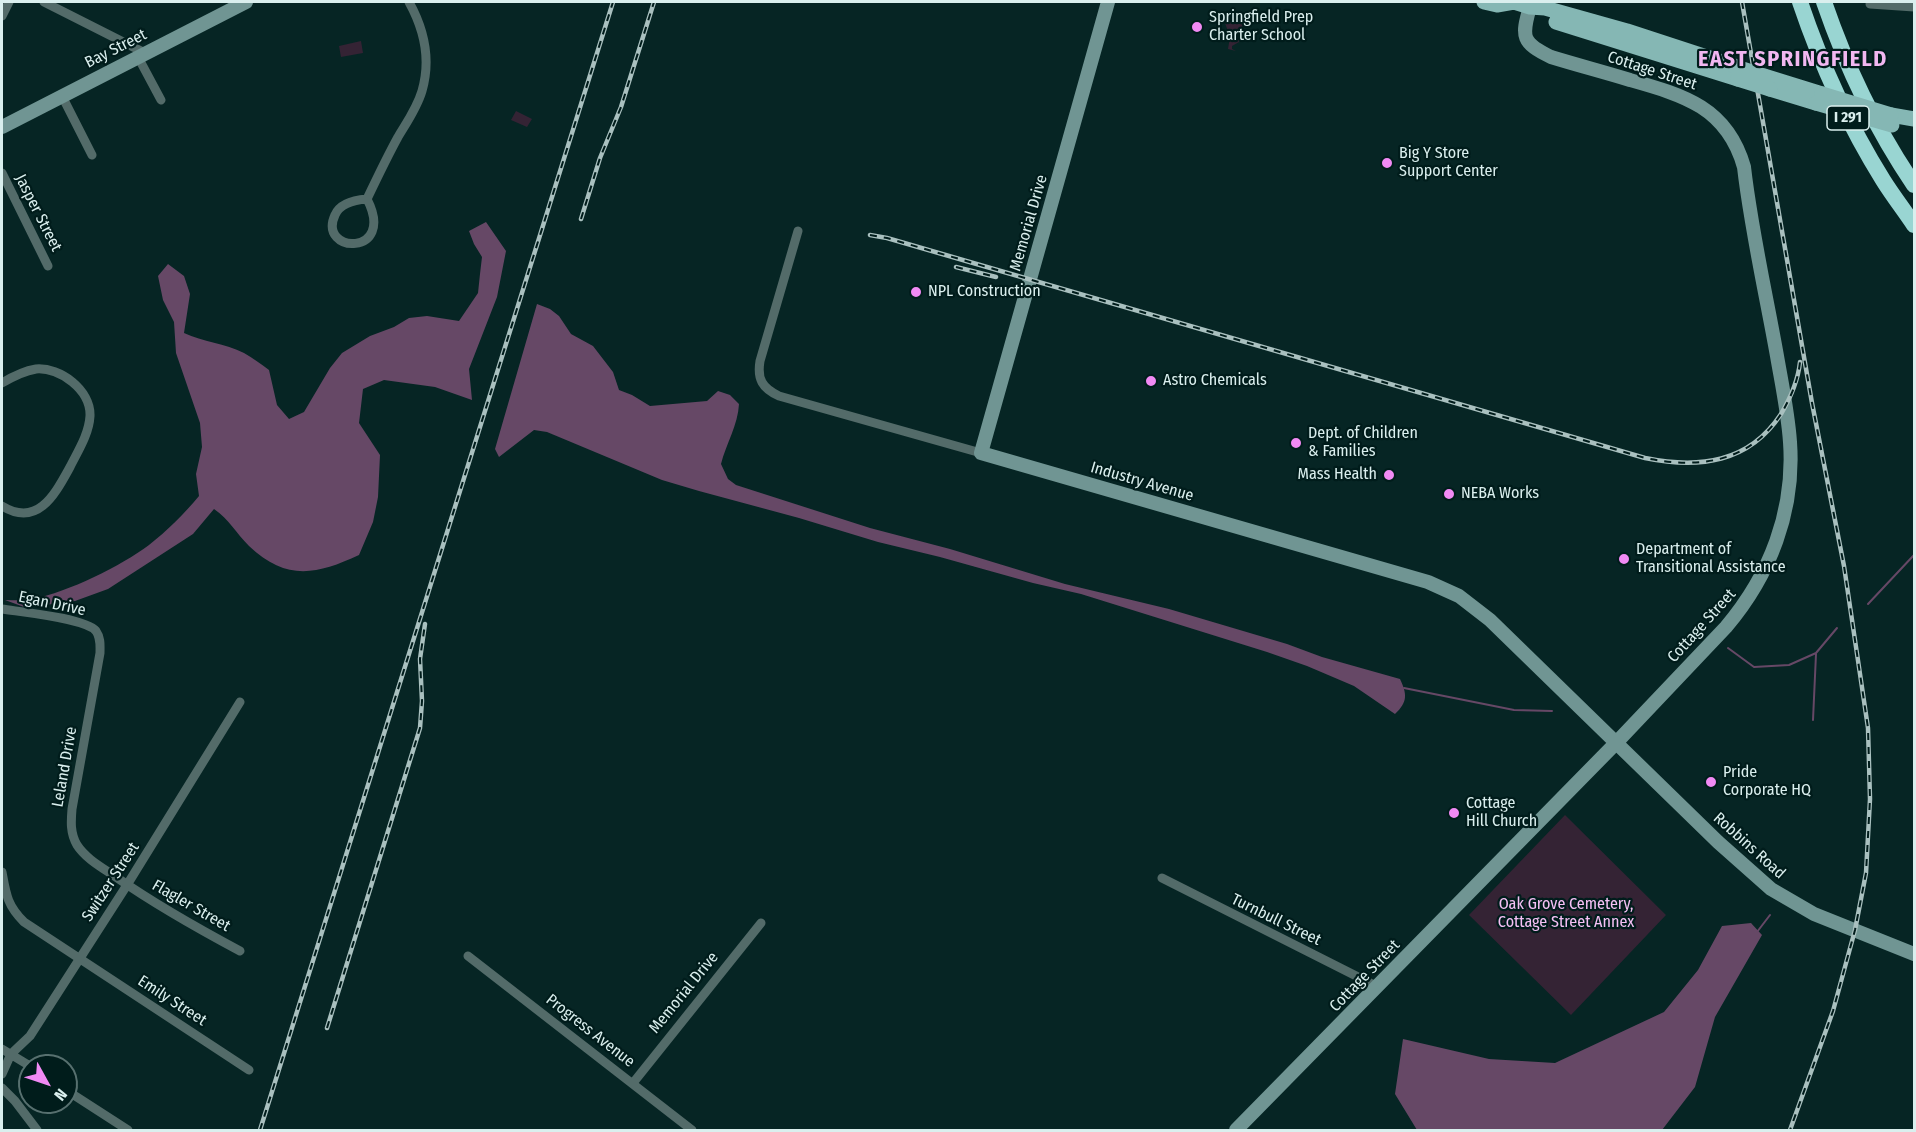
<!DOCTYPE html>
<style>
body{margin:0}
#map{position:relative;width:1916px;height:1132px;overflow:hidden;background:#062524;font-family:"Fira Sans Condensed",sans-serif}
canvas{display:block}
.frame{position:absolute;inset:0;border:3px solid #daefee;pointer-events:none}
.north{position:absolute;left:18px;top:1054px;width:60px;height:60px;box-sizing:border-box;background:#001c1b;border:2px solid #57706f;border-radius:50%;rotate:130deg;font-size:16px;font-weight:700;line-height:24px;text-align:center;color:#daefee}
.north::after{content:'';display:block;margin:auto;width:21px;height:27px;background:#f18af4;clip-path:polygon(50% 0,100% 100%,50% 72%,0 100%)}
</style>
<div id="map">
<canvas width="1916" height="1132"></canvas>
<div class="frame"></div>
<div class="north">N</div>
</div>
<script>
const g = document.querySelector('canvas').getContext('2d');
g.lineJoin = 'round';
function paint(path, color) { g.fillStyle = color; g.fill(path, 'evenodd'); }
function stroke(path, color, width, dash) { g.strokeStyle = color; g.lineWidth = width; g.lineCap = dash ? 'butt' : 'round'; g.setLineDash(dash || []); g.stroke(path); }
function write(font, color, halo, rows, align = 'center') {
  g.font = font + ' "Fira Sans Condensed",sans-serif'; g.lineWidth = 4.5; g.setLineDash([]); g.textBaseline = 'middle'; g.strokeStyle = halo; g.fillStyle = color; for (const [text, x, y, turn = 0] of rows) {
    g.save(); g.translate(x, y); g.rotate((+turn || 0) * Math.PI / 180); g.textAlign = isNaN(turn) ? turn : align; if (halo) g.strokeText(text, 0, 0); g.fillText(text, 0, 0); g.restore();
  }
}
paint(new Path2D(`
 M1241,18l4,1 -4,12 -3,3 1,8 -7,4v3l4,2 -8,-2 2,-12 -5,-14z
 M361,41l2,12 -22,4 -2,-11z
 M516,111l16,8 -5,8 -16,-7z
 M1565,815l101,100 -95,100 -102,-100z`), '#342334');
paint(new Path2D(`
 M486,222l20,29 -9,46 -28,72 3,31 -37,-13 -51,-7 -21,9 -4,34 21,32 -2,42 -5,25 -14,33c-43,20 -73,26 -110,-9 -13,-13 -20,-27 -35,-37l-21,25 -85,55 -33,12 -30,4 -21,2 -19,-7c9,0 19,1 28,-1 35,-7 88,-33 116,-54 18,-14 35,-31 50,-49l-3,-22 6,-27 -2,-24 -24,-70 -2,-31 -11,-22 -5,-24 10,-12 16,12 6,18 -6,39c19,9 41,10 60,20 9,5 17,11 25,17l8,35 12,14 15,-7 26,-44 12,-15 28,-17 24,-9 15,-9 18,-2 32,5 19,-28 2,-19 2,-17 -8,-13 -5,-13z
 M537,304l13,5 9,7 12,18 22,12 20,26 6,18 13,5 18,11 57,-5 11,-10 12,4 9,9c-1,21 -13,40 -18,60l7,15 8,6 134,43 80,21 115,35 104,25 118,35 35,13 78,22c7,15 8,23 -5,35l-41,-28 -47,-20 -40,-14 -186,-58 -48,-11 -93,-26 -62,-15 -79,-24 -100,-27 -37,-11 -115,-48 -13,-2 -35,27 -4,-8z
 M1751,923l11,12 -47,82 -20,70 -33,43h-245l-22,-36 8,-55 86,20 66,4 109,-51 34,-42 24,-44z`), '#664866');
stroke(new Path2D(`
 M1868,604l46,-49
 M1728,648l26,19 35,-2 27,-12 21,-25
 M1404,688l110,22 38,1
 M1813,720l3,-66
 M1757,932l13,-17`), '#664866', 2);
stroke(new Path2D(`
 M44,2l101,51
 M1870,4l44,3
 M2,16l7,-14
 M138,57l23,43
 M62,96l30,59
 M2,173l46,93
 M367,199c10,-21 20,-42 31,-62 9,-15 19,-29 24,-46 9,-31 2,-62 -13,-89
 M367,199c30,58 -50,55 -32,16 5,-12 19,-15 32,-16z
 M798,231l-38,130c-3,18 2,27 19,35l202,57
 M2,383c10,-6 22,-12 34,-14 24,-2 55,21 54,47 -1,18 -12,35 -20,51 -15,27 -32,61 -68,39
 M2,609c19,3 83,9 94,22 5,7 4,15 4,22l-28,156c-1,12 -2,24 5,36 9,14 26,23 39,32 40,28 81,51 124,74
 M2,872c4,22 5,33 22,50l225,148
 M1162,878l216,109
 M468,956l224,174
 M2,1049l28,17
 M2,1074l9,-20 19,-18 97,-151 113,-183
 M633,1083l128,-160
 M2,1088l13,13 22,29
 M66,1090l62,40`), '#536b69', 9);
stroke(new Path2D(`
 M1108,2l-127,451 447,129 31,14 31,24 228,222 53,47 43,25 100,40
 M2,127l244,-125
 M1236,1130l379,-386 111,-117c44,-52 69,-116 64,-185 -2,-29 -8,-57 -13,-86 -11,-62 -26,-127 -33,-189 -17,-60 -61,-72 -114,-87 -26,-8 -53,-15 -79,-23 -29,-14 -30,-20 -21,-50`), '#709593', 14);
stroke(new Path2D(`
 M1484,2l13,3 17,-3 16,5 15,1 82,23 107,35
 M1556,22l182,57
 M1764,76l58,18
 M1770,89l46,14
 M1891,115l23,4`), '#85b7b4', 15);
stroke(new Path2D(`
 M1800,2c21,62 48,122 83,178 10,16 21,30 31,45
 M1824,2c22,64 52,127 90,183`), '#99d5d2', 16);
const rail = new Path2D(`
 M1742,2l70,401 32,163 24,162 2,71 -4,74 -11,57 -22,81 -43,119
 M581,219l19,-61 21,-51 33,-105
 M870,235l17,3 758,220c54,11 104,5 136,-44 10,-17 17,-33 19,-52
 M956,267l40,10
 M327,1028l93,-300 2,-27 -2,-42 5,-35
 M260,1130l353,-1128`);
stroke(rail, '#a9c0bf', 4.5);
stroke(rail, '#001c1b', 2, [7]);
stroke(new Path2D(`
 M1734,66l30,10
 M1738,79l32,10
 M1822,94l69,21
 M1816,103l76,22`), '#85b7b4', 15);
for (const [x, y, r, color] of [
 [1197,27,6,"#f18af4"],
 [1387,163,6,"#f18af4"],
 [916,292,6,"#f18af4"],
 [1151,381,6,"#f18af4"],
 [1296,443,6,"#f18af4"],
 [1389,475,6,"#f18af4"],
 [1449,494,6,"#f18af4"],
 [1624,559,6,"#f18af4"],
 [1711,782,6,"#f18af4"],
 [1454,813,6,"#f18af4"]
]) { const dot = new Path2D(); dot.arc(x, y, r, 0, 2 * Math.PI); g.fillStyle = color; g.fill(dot); stroke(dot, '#001c1b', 2); }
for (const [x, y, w] of [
 [1848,118,42]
]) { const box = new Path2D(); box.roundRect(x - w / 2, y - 12, w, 24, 4.5); g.fillStyle = '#001c1b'; g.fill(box); stroke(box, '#daefee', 1.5); }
write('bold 15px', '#daefee', null, [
 ["I 291",1848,118]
]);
write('16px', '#daefee', '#001c1b', [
 ["Springfield Prep",1209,18],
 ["Charter School",1209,36],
 ["Big Y Store",1399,154],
 ["Support Center",1399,172],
 ["NPL Construction",928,292],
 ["Astro Chemicals",1163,381],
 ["Dept. of Children",1308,434],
 ["& Families",1308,452],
 ["Mass Health",1377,475,"right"],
 ["NEBA Works",1461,494],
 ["Department of",1636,550],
 ["Transitional Assistance",1636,568],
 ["Pride",1723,773],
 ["Corporate HQ",1723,791],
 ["Cottage",1466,804],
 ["Hill Church",1466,822]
], 'left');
write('16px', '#daefee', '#001c1b', [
 ["Bay Street",116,49,-27],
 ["Cottage Street",1652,71,18],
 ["Jasper Street",38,213,63],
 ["Memorial Drive",1029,223,-74],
 ["Industry Avenue",1142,482,16],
 ["Egan Drive",52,604,12],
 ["Cottage Street",1702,626,-48],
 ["Leland Drive",65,767,-80],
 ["Robbins Road",1749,846,42],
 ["Switzer Street",111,882,-57],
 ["Flagler Street",191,906,30],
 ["Turnbull Street",1276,920,26],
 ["Cottage Street",1365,976,-46],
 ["Memorial Drive",684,993,-51],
 ["Emily Street",172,1001,33],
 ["Progress Avenue",590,1031,38]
]);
write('16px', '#f5c0f5', '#001c1b', [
 ["Oak Grove Cemetery,",1566,905],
 ["Cottage Street Annex",1566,923]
]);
g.letterSpacing = '1.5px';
write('bold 22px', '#f1b7f1', '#001c1b', [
 ["EAST SPRINGFIELD",1793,60]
]);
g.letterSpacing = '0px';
</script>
